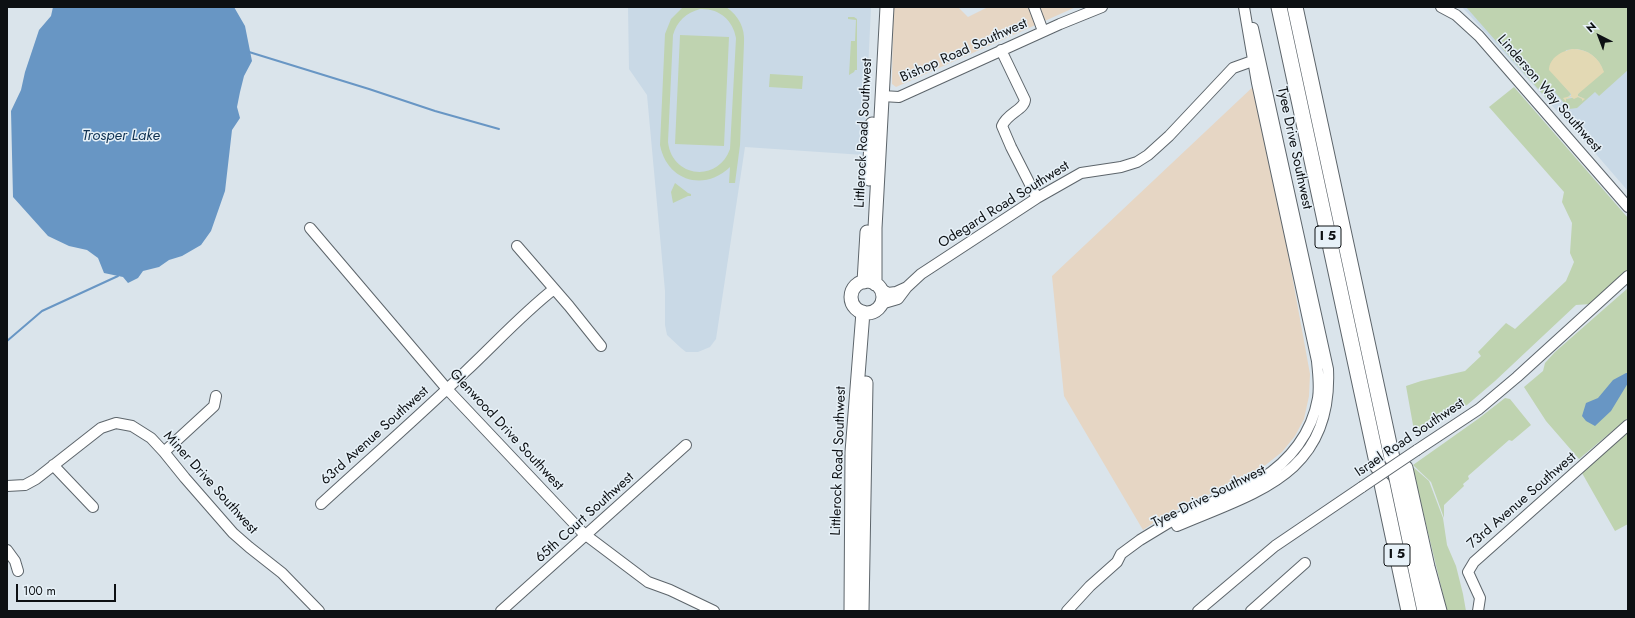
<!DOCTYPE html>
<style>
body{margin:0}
#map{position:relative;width:1635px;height:618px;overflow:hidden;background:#dae4eb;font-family:Jost,sans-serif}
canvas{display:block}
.frame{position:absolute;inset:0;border:8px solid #0d1013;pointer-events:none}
.north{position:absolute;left:1579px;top:16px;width:40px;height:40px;-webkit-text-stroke:3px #e7f1f8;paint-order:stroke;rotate:318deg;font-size:11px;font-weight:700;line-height:16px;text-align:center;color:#0d1013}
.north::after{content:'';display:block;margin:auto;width:14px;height:18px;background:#0d1013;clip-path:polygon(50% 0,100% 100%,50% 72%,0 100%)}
.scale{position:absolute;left:16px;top:584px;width:100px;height:18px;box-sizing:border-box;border:2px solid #0d1013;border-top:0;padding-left:5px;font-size:12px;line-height:14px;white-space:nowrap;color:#0d1013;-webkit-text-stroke:3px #e7f1f8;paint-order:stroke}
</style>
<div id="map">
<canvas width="1635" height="618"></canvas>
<div class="frame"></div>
<div class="north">N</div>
<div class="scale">100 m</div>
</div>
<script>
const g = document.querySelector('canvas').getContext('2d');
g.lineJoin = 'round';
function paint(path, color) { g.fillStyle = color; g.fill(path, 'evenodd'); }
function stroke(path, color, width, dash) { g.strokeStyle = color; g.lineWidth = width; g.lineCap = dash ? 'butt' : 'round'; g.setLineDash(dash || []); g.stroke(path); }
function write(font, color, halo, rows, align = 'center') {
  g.font = font + ' Jost,sans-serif'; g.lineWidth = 3; g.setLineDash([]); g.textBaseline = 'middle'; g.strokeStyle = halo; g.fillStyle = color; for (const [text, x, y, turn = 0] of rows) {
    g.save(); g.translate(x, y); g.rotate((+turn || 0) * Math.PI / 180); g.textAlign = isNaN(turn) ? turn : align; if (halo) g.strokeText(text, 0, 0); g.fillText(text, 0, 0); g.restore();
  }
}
paint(new Path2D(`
 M893,7h65l10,10 20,-10h88l-180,80 -4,-3z
 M1257,83l53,291 -1,22 -5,23 -9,17 -13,16 -24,19 -96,46 -19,13 -79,-134 -12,-120z`), '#e6d6c4');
paint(new Path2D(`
 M628,7h243l-7,148 -119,-8 -29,192 -6,8 -12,5h-12l-5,-4 -14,-13 -2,-10v-34l-18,-196 -18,-26z
 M1462,7h166v184l-39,-45z`), '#c9d9e6');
paint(new Path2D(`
 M683,7h43c13,9 19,21 18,36l-4,102 -5,38h-6l1,-16c-26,25 -63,14 -70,-22l5,-111 6,-15zM700,9c19,-1 33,11 36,29l-6,111c-12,34 -58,29 -62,-7l5,-107c4,-14 13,-22 27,-26z
 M1466,7h162v63l-29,26 -4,-4 -18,16 -8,1 -15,-18 -8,7zM1577,49c12,2 20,8 25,19l-24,26v2l7,3 -7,-2 -12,2 5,-5 -12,-14 7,-30z
 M848,17h6l3,2v51h-2l-1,2 -5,3 2,-34h4l1,-21 -8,-1z
 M680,35l49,2 -5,109 -49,-2z
 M770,74l33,2 -1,13 -33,-2z
 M1514,87l114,131v52l-37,34 -15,1 -81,76 -28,24 -52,31 -9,-50 15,-5 44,-10 16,-15 -3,-4 28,-29 9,6 51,-48 8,-19 -4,-9 2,-30 -10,-21 2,-10 -75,-85z
 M675,183l13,10 3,1v2h-3l-15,7 -2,-11z
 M1628,288v130l-49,41 -33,-38 -22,-34 19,-16 2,-8 10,-11z
 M1505,398l5,1 21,26 -19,16 -3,-1 -41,36 1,3 -6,5 1,2 -20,19v13l-13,-36 -18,-17 65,-46z
 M1628,431v93l-13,7 -33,-58z
 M1412,466l17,15 14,37 4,27 9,21 7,28 3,17h-19z`), '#bfd3b0');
paint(new Path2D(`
 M1572,49c16,0 27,8 32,23l-26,22v2l7,3 -3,2v-2l-4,-2 -4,2 -3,-2 -5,2v3l-3,-4 8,-2v-2l-22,-24c0,-12 13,-19 23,-21z`), '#e3d9b4');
paint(new Path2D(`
 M53,7h181l11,19 7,35 -8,15 -4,16 -3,15 3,11 -8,12 -7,61 -14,40 -10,14 -19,11 -13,4 -10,7 -16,4 -5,7 -10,5 -5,-6 -19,-4 -6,-15 -11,-8 -18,-4 -21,-10 -35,-39 -2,-86 10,-21 4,-18 14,-42 12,-14z
 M1626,373h2v10l-17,28 -16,15 -9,-5 -4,-5 4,-13 12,-5 15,-18z`), '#6896c4');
stroke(new Path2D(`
 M249,52l120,37 66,22 64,18
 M7,341l35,-30 76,-35v-2`), '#6896c4', 2);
const minor = new Path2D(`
 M1034,7l9,24
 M1441,7l15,8 23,21 149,171
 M1001,50l24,50c-1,10 -18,13 -23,26l9,21 26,51
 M882,96l17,1 161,-73 42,-17
 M310,228l137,161 136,144 65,49 22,8 44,21
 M517,246l52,60 32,40
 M880,288l8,5 8,-1 11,-5
 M881,304l17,-5 9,-12 14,-13 116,-76 44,-25 40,-6 16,-5 11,-7 21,-19 64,-68 25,-9
 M1417,450l62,-41 38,-32 111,-101
 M164,452l50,-46 2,-10
 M53,465l40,42
 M7,486l18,-1 11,-6 65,-51 15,-5 16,3 19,12 13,14 21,26 48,55 16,14 33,26 37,38
 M321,504c48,-44 97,-87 144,-132 30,-28 57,-58 89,-83
 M1177,526c79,-34 156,-51 151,-157l-75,-341
 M7,550l8,11 3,10
 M501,611l185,-166
 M1067,611l23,-25 27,-24 4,-8 19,-14 28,-17 93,-44c29,-18 51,-46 57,-81 2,-12 0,-25 -1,-37l-60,-278 -13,-76
 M1198,611l77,-65 87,-59
 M1251,611l54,-48
 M1478,611l2,-13 -12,-26 6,-10 154,-137`);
const major = new Path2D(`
 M869,179l3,-55
 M851 297a16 16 0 1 1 32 0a16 16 0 1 1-32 0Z
 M864,282l3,-50
 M875,284v-56l12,-221
 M851,611l1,-159 11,-140
 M862,611l4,-228`);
const highway = new Path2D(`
 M1279,7l99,460
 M1295,7l97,451
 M1405,468l22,99 12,44
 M1396,474l29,137
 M1382,484l27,127`);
stroke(minor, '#5d656b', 12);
stroke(major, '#5d656b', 15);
stroke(highway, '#5d656b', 17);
stroke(minor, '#fff', 10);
stroke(major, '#fff', 13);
stroke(highway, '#fff', 15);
const minorBridge = new Path2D(`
 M1362,487l55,-37`);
stroke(minorBridge, '#5d656b', 12, []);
stroke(minorBridge, '#fff', 10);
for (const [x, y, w] of [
 [1328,237,26],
 [1397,555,26]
]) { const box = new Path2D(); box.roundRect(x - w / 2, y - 11, w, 22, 3); g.fillStyle = '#e7f1f8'; g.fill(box); stroke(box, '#0d1013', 1); }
write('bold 13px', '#0d1013', null, [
 ["I 5",1328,237],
 ["I 5",1397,555]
]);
write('14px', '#0d1013', '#e7f1f8', [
 ["Bishop Road Southwest",964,51,-24],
 ["Linderson Way Southwest",1549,94,49],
 ["Littlerock Road Southwest",864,133,-87],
 ["Tyee Drive Southwest",1294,148,78],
 ["Odegard Road Southwest",1004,205,-32],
 ["Glenwood Drive Southwest",506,430,47],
 ["63rd Avenue Southwest",375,436,-42],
 ["Israel Road Southwest",1410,438,-34],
 ["Littlerock Road Southwest",839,461,-88],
 ["Miner Drive Southwest",210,483,48],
 ["Tyee Drive Southwest",1209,497,-26],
 ["73rd Avenue Southwest",1522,501,-41],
 ["65th Court Southwest",585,518,-42]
]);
write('italic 15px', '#103252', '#e7f1f8', [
 ["Trosper Lake",121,136]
]);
</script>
